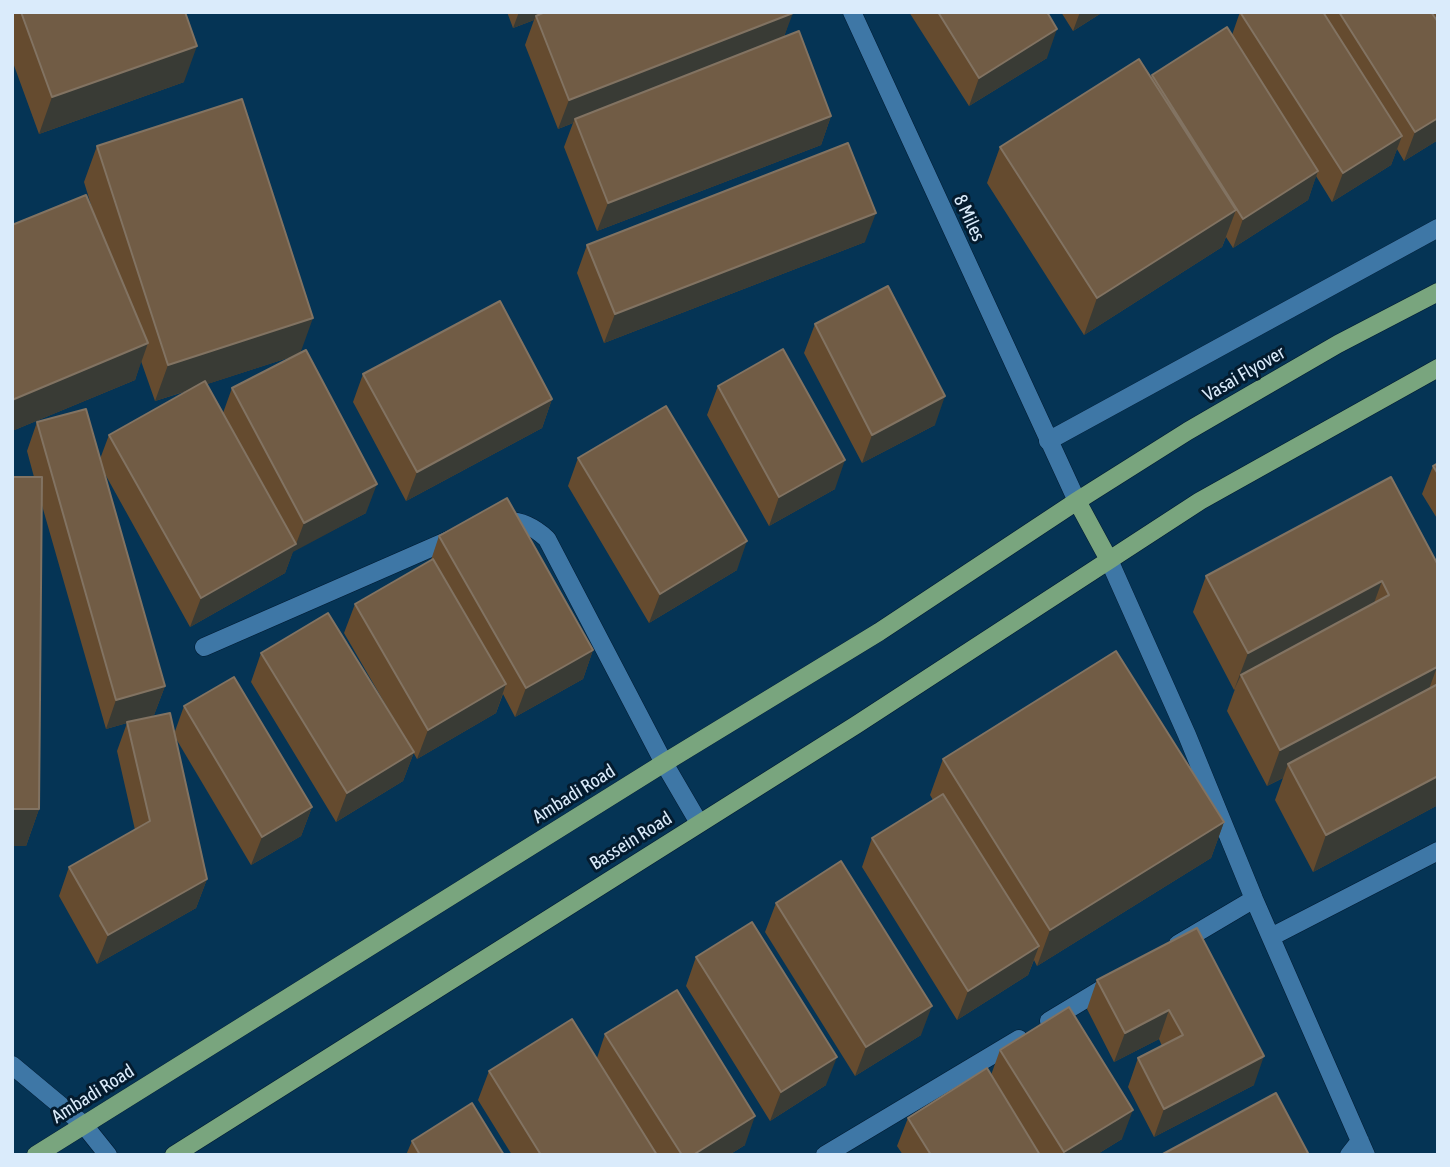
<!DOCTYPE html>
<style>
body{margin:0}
#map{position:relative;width:1450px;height:1167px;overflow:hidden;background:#053455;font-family:"Asap Condensed",sans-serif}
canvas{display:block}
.frame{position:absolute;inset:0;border:14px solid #daebfb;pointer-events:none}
</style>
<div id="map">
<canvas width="1450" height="1167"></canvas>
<div class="frame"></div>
</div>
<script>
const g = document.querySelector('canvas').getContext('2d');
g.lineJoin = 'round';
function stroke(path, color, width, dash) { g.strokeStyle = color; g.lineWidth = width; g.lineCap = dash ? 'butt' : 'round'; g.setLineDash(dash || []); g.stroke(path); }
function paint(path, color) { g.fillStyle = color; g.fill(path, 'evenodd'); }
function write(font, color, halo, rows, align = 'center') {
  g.font = font + ' "Asap Condensed",sans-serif'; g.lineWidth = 6; g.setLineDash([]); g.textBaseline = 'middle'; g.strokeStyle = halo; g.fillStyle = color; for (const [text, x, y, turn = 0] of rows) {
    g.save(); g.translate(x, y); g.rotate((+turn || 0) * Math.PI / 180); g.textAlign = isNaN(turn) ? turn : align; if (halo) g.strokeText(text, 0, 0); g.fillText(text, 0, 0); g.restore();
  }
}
const minor = new Path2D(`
 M852,12l225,489
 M1048,441l390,-213
 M498,522c20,-4 35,4 49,17l117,224 35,60
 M1109,560l78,175 67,164 112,256
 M204,647l254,-111
 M1271,937l167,-86
 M1178,944l76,-45
 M1049,1021l63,-38
 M12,1065l72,60 24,30
 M825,1155l194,-116
 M1349,1155l11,-14`);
const major = new Path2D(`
 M1077,501l32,59
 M36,1155l628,-392 215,-131 198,-131 111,-70 150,-87 100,-52
 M174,1155l682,-430 344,-224 238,-133`);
stroke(minor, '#001b32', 19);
stroke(major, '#001b32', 19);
stroke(minor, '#3e77a6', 18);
stroke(major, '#79a57e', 18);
paint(new Path2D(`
 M12,12h173l-1,70 -145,52 -27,-74z
 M507,12h285l-8,25 47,79 -10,29 -224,86 -33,-84 9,-24 -15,6 -33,-84 9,-25 -21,8z
 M909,12h138v46l-78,48z
 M1061,12h42l-30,19z
 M1240,12h198v128l-34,21 -7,-12 -6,16 -59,37 -16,-26 -8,24 -75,48 -7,-11 -4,10 -138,88 -97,-152 13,-36 151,-70 1,-2 80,-40z
 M97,146l203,207 66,160 -73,38 -8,22 -95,54 -85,-153 60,212 -11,29 -22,6 42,13 10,-28 128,101 -11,29 -50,29 -76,-128 32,142 -11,29 -99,56 -38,-68 10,-29 66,-37 -18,-79 10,-28 -21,6 -65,-227 -2,307 -13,37h-14v-369h22l-7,-26 10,-29 63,37 9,-24 81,-45 -35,11 -14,-40 -6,19 -123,51v-206l83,-7 -11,-36zM294,356l-62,32 -9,25 -16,-29z
 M865,242l-261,101 -27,-70 10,-28z
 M815,324l120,101 -73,38 -58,-110z
 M363,374l189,25 -10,29 -136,73 -53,-99z
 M718,386l117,103 -66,37 -62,-111z
 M578,458l159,112 -88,53 -81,-137z
 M1438,463v57l-16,-26 11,-28z
 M439,536l154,114 -10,29 -68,38 -12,-23 -7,19 -79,46 -73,-126 11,-29 76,-44z
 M1438,565v240l-125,67 -38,-72 8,-22 -16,8 -40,-75 8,-22 -1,1 -41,-78 13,-36z
 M261,653l153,99 -11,29 -67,41 -85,-140z
 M943,759l281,63 -13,36 -174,108 -3,-6 -6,15 -71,45 -95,-153 10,-29 61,-38 -3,-5z
 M776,903l145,132 -66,41 -90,-144z
 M1197,928l57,157 -100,52 -26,-50 10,-29 24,-12 -3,-7 -45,23 -27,-53 10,-29z
 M696,957l130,128 -56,36 -84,-135z
 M605,1034l140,111 -16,10h-217l-34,-55 11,-29 108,-13z
 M1000,1050l122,89 -26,16h-193l-6,-9 11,-28 83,-43z
 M412,1141l92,14h-98z`), '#654b2f');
paint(new Path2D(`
 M519,12h34l-17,4 -2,4 -21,8z
 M1080,12h23l-30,19z
 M793,13l-11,29 -207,77 -2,4 -15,6 11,-29z
 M1057,29l-10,29 -78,48 10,-28z
 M197,46l-13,36 -145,52 13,-37z
 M831,116l-10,29 -224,86 11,-28z
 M1438,118v22l-34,21 11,-29z
 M1402,136l-11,29 -59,37 11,-29z
 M1318,171l-10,29 -75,48 10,-29z
 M1236,210l-14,37 -138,88 13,-37z
 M876,213l-11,29 -261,101 11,-29z
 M313,318l-13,36 -145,47 13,-36z
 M148,343l-13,37 -123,51v-31z
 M945,396l-10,29 -73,38 10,-28z
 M552,399l-10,29 -136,73 11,-29z
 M845,460l-10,29 -66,37 10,-29z
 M377,484l-11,29 -73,39 11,-29z
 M747,541l-10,29 -88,53 11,-29z
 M296,544l-11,29 -95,54 11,-29z
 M1382,581l-13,36 -128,58 -7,15 14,-37z
 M593,650l-10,29 -68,38 11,-29z
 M1437,667l-13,36 -136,61 -5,14 -16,8 13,-36z
 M506,684l-10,29 -79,46 11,-29z
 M165,686l-11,29 -48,14 10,-29z
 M414,752l-11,29 -67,41 11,-29z
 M1438,776v29l-125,67 13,-37z
 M312,807l-11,29 -50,29 11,-28z
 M12,809h27l-13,37h-14z
 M1224,822l-13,36 -174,108 13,-36z
 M207,879l-11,29 -99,56 11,-29z
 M1039,946l-11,29 -71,45 11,-29z
 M932,1006l-11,29 -66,41 11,-29z
 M1169,1010l-10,29 -45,23 11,-29z
 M1264,1056l-10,29 -100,52 10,-28z
 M837,1057l-11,28 -56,36 11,-29z
 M1133,1110l-11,29 -26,16h-32v-3z
 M755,1116l-10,29 -16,10h-36z`), '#393b35');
const building = new Path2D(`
 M21,12h164l12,34 -145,51z
 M545,12h247l1,1 -224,87 -33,-84z
 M938,12h109l10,17 -78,49z
 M1240,12h83l79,124 -59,37z
 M1339,12h92l7,10v96l-23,14z
 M1227,27l91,144 -75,48 -91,-144z
 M799,31l32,85 -223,87 -33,-84z
 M1139,59l97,151 -139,88 -97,-151z
 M242,99l71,219 -145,47 -71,-219z
 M848,143l28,70 -261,101 -28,-69z
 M86,195l62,148 -136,57v-175z
 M888,286l57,110 -73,39 -57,-111z
 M500,301l52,98 -135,73 -54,-98z
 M783,349l62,111 -66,37 -61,-111z
 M306,350l71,134 -73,39 -72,-135z
 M205,381l91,163 -95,54 -92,-163z
 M666,406l81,135 -87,53 -82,-136z
 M86,409l79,277 -49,14 -79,-278z
 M1438,463v11l-5,-8z
 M12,477h30l-3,332h-27z
 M1391,477l47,88v103l-1,-1 -157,83 -39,-75 148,-80 -7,-14 -134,72 -42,-77z
 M507,498l86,152 -67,38 -87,-152z
 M433,559l73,125 -78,46 -73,-126z
 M328,613l86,139 -67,41 -86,-140z
 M1116,651l108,171 -174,108 -107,-171z
 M234,677l78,130 -50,30 -78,-131z
 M1438,684v92l-112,59 -38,-71z
 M170,713l37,166 -99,56 -39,-68 81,-46 -23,-99z
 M943,794l96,152 -71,45 -96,-153z
 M841,861l91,145 -66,41 -90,-144z
 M752,922l85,135 -56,35 -85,-135z
 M1197,928l67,128 -100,53 -26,-51 45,-23 -14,-25 -44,23 -28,-53z
 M677,990l78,126 -62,39h-11l-77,-121z
 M1069,1007l64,103 -69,42 -64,-102z
 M572,1019l85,136h-116l-52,-84z
 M987,1068l53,87h-109l-23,-37z
 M1276,1093l32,60 -3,2h-144z
 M472,1103l32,52h-84l-8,-14z`);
paint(building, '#715c45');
stroke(building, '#827362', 2);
write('19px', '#daebfb', '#041b2e', [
 ["8 Miles",969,218,65],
 ["Vasai Flyover",1244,374,-30],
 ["Ambadi Road",574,794,-32],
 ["Bassein Road",631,841,-32],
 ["Ambadi Road",93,1094,-32]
]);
</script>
